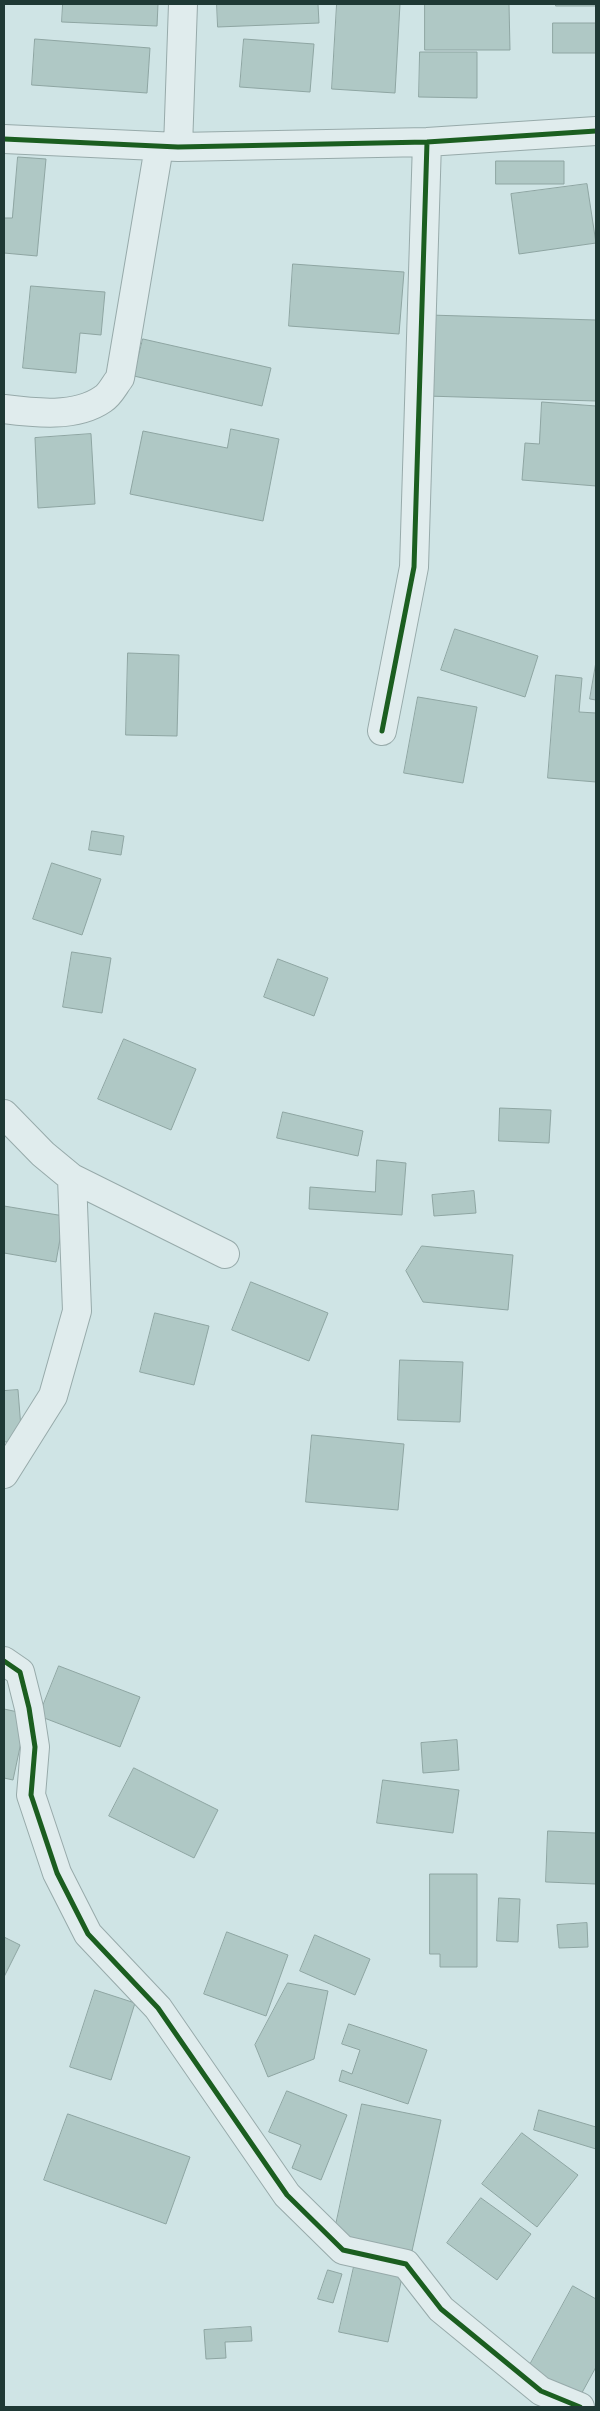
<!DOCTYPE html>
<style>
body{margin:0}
#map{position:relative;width:600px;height:2411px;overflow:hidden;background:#cfe4e5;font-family:Literata,serif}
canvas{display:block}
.frame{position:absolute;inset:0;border:5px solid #1f3935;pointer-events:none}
</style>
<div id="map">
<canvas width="600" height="2411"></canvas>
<div class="frame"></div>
</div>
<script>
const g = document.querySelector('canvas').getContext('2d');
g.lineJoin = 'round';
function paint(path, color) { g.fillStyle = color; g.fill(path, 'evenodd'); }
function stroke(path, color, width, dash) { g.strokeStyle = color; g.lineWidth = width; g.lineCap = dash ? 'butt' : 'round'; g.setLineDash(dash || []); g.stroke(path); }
const building = new Path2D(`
 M63,4h95l-1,22 -95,-4z
 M217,4h101l1,19 -101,4z
 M337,4h63l-5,89 -63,-4z
 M425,4h84l1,46h-85z
 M556,4h40v2h-40z
 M553,23h43v30h-43z
 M35,39l115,9 -3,45 -115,-8z
 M244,39l70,5 -4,48 -70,-5z
 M420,52h57v46l-58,-1z
 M18,157l28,2 -9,97 -33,-3v-35h8z
 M496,161h68v23h-68z
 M587,184l9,59 -77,11 -8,-60z
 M293,264l111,8 -5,62 -110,-8z
 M31,286l74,6 -4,43 -21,-2 -4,40 -53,-5z
 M429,315l167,5v81l-170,-5z
 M143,339l128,29 -9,38 -128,-30z
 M542,402l54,4v80l-74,-6 3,-37 14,1z
 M231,429l48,10 -16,82 -133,-27 13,-63 84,17z
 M91,434l4,70 -57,4 -3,-70z
 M455,629l83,27 -13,41 -84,-27z
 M128,653l51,2 -2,81 -51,-1z
 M596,662v38l-6,-1z
 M556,675l26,3 -3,34 17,1v69l-48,-4z
 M418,697l59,10 -14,76 -59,-10z
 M92,831l32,5 -3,19 -32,-5z
 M52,863l49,16 -19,56 -49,-16z
 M72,952l39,6 -9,55 -39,-6z
 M278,959l50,19 -14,38 -50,-19z
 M124,1039l72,30 -25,61 -73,-31z
 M500,1108l51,2 -2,33 -50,-2z
 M283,1112l80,19 -5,25 -81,-18z
 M377,1160l29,3 -4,52 -93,-6 1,-22 65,5z
 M474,1191l2,22 -42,3 -2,-21z
 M4,1206l60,10 -8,46 -52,-9z
 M422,1246l91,9 -5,55 -85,-8 -17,-31z
 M251,1282l77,31 -19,48 -77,-31z
 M155,1313l54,13 -15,59 -54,-13z
 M400,1360l63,2 -3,60 -62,-2z
 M18,1390l4,51 -18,1v-51z
 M312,1435l92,9 -6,66 -92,-8z
 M59,1666l81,31 -20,50 -81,-31z
 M4,1709l23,5 -14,66 -9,-2z
 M457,1740l2,30 -36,3 -2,-30z
 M134,1768l84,42 -24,48 -85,-42z
 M383,1780l76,10 -6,43 -76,-10z
 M548,1831l48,2v51l-50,-2z
 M430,1874h47v93h-37v-13h-10z
 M499,1898l21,1 -2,43 -21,-1z
 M587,1923l1,24 -29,1 -2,-23z
 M227,1932l61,23 -22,61 -62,-22z
 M315,1935l55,24 -15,36 -55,-24z
 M4,1937l16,8 -16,32z
 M288,1983l40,8 -14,68 -46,18 -13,-32z
 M95,1990l40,13 -24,77 -41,-13z
 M349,2024l78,26 -19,54 -69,-23 3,-11 10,4 8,-24 -18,-6z
 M287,2091l60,24 -26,65 -29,-12 9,-23 -32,-13z
 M362,2104l79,16 -29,131 -78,-17z
 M539,2110l57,17v22l-62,-19z
 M68,2114l122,43 -24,67 -122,-44z
 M522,2133l56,42 -41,52 -55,-43z
 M481,2198l50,36 -34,46 -50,-37z
 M356,2258l48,10 -16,74 -49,-10z
 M328,2270l14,4 -9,29 -15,-4z
 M573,2286l23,13v68l-18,33 -52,-28z
 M251,2327l1,14 -27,1 1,16 -20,1 -2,-29z`);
paint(building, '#afc8c5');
stroke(building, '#8ea5a2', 1);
const minor = new Path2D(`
 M4,139l174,8 249,-5 169,-11
 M178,147l5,-143
 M4,409c31,4 72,9 99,-10 7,-4 12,-15 17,-21l39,-231
 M382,731l32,-164 13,-425
 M4,1114l39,40 29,24 153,76
 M4,1474l49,-78 24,-85 -5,-133
 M4,1661l16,11 9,36 6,39 -4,48 26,78 31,61 70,74 129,187 56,55 63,14 35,45 100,82 39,16`);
stroke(minor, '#97aaaa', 30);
stroke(minor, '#e0eced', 28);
stroke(new Path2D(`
 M4,139l174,8 249,-5 169,-11
 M382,731l32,-164 13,-425
 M4,1661l16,11 9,36 6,39 -4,48 26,78 31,61 70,74 129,187 56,55 63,14 35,45 100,82 39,16`), '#1b5e20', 5);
</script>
